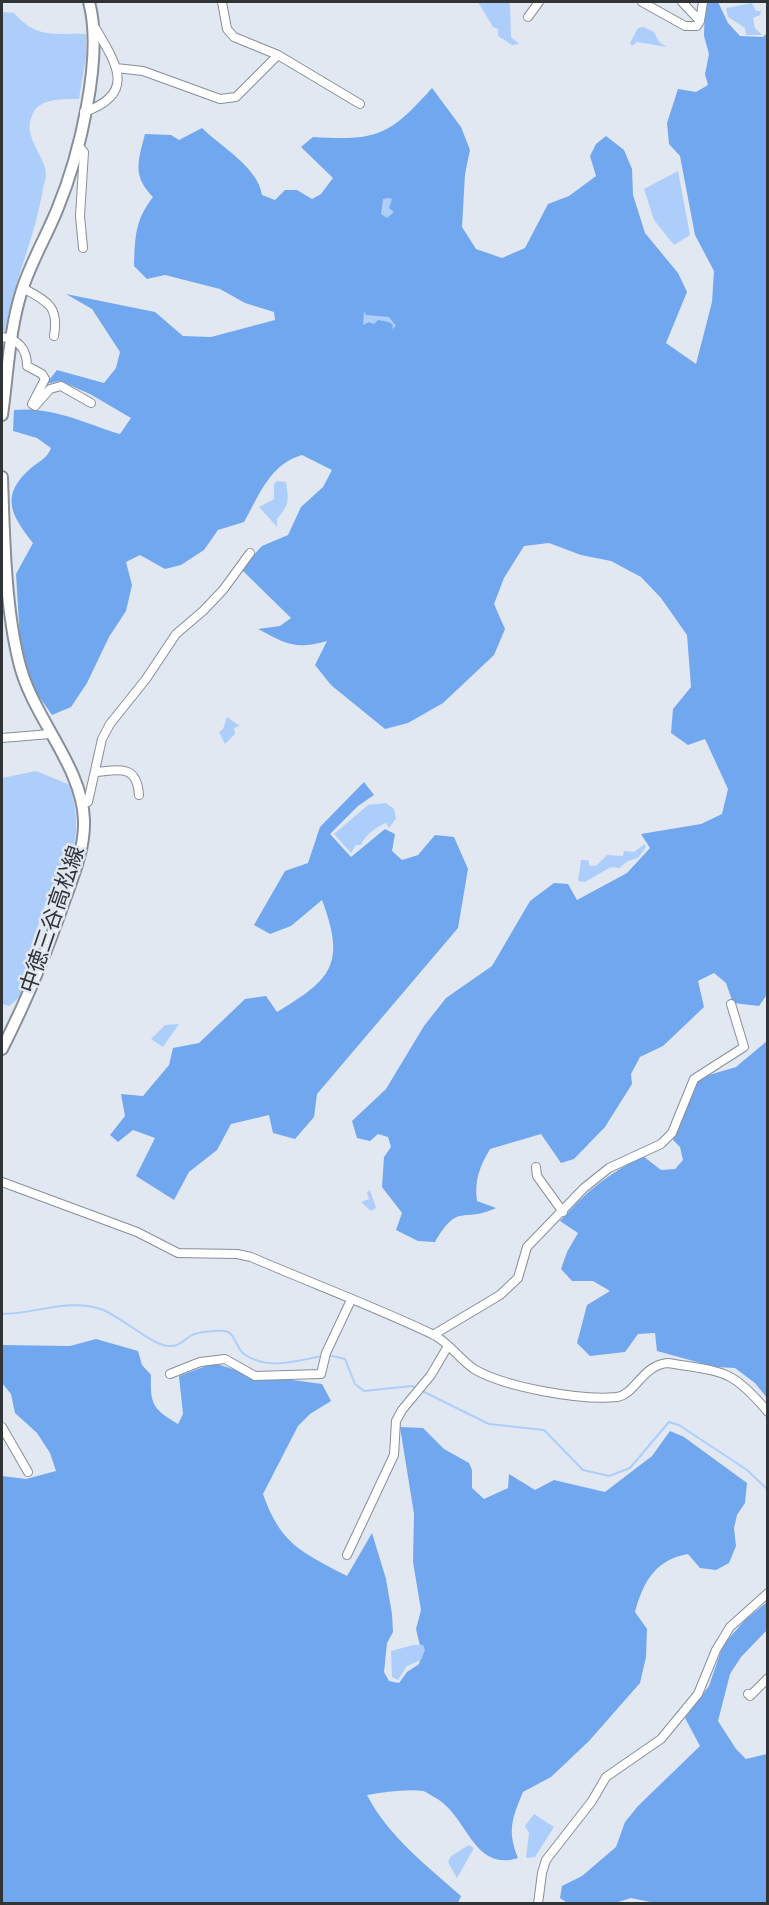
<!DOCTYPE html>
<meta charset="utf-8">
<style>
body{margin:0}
#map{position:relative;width:769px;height:1905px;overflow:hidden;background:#e1e8f1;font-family:Jost,sans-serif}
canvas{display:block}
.frame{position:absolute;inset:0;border:3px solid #313437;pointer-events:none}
</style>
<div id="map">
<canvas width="769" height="1905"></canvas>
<div class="frame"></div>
</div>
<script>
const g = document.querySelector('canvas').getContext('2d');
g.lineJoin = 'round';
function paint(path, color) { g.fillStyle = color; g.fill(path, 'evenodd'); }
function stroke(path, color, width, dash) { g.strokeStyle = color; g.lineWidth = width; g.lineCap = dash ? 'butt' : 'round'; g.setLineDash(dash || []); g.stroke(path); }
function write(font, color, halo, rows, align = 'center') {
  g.font = font + ' Jost,"Noto Sans JP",sans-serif'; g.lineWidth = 5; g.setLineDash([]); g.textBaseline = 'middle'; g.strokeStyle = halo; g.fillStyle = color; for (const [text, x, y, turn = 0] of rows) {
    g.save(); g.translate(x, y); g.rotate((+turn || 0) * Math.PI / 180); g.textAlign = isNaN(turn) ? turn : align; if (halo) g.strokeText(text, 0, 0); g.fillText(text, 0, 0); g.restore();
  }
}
paint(new Path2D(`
 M705,2h13l10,21 12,13 23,1 4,-4 1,960 -9,13 -26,-3 -7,-20 -12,-10 -16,8 6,26 -41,39 -23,11 -9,17 1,10 -27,43 -31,32 -13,4 -20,-29 -51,15c-10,17 -16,31 -13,52l19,7c-34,16 -37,-7 -61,34l-17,-1 -22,-11 6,-17 -20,-26 2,-30 7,-10 -3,-10 -10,-3 -8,7 -13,-3 -5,-17 34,-32 38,-63 22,-28 46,-32 38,-65 24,-18 14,1 9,16 50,-27 23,-25 -9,-14 60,-10 21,-10 6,-25 -23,-50 -17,6 -17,-12 2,-24 18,-22 -4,-52 -26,-37 -20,-21 -30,-16 -30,-6 -32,-12 -25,3 -20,32 -10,26 11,25 -11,26 -51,48 -35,20 -23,6 -54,-44 -16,-20 12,-24c-32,9 -41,3 -69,-12l22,-3 11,-8 -50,-49 21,-23 26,-11 13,-28 22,-20 9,-17 -30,-15c-32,9 -42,39 -58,67l-26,8 -14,20 -23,15 -16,4 -25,-14 -14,7 6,23 -6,26 -17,26 -22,46 -16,24 -19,8 -24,-34 -7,-25 -5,-82 17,-31c-23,-29 -33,-48 -2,-75 8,-7 16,-9 20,-20l-14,-10 -24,-7 1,-21c38,-4 70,13 106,24l11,-16 -41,-24 -30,-13 -14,3 11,-14 47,13 12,-15 4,-16 -28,-43 -26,-15 89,18 28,24 28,1 64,-17 -1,-8 -29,-9 -25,-14 -55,-14 -18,4 -13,-13c1,-29 1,-46 19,-69 -21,-21 -15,-36 -8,-63l26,1 8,5 23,-12c19,19 56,39 60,67l13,5 10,-10h12l15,9 9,-5 12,-16 -32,-31 12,-10c64,4 76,-1 119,-49l29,39 9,23 -5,24 -3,53 14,22 26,9 23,-10 23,-44 21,-8 27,-20 -6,-20 6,-12 10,-8 18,14 8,19 1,26 12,38 33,40 9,19 -21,51 30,21 16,-62 2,-31 -19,-36 -15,-79 -11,-12 -2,-21 11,-34 18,3 12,-7 -3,-11 4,-20 -5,-18z
 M364,782l10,13 -16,11 -28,28 21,23 34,-28 10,5 -3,17 10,9 16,-5 17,-20 19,2 14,32 -10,59 -141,166 -3,23 -19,22 -22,-6 -4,-18 -38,9 -14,26 -28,22 -15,28 -38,-24 19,-38 -22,-8 -15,12 -8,-7 15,-19 -4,-22 22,2 26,-31 4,-17 26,-5 46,-44 21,-3 11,16c55,-33 69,-48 45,-112l-31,26 -21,8 -16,-9 31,-54 23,-8 12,-36z
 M767,1041v357l-12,-15 -20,-15 -20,-1 -58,-16 -2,-18 -17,1 -13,18 -35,4 -13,-13 10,-38 23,-14 -17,-10h-21l-11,-12 6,-17 11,-19 -18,-12c28,-31 45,-45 83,-65l18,14 14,-1 8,-9 -3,-13 -7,-7 26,-62 37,-11z
 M96,1339l42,12 4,14 9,10c-1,30 2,34 27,49l5,-10 -4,-38 35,-13 34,11 74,10 9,17 -21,13 -12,12 -35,68c18,51 39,58 84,82l25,-43 14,46 6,35 1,18 -6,11 -3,29 5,9 10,2 8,-11 12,-8 3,-10 -6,-25 5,-19 -8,-48 1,-48 -14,-87 23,1 21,21 25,14 3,7v18l12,11 24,-11 1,-14 26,16 19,-10 51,12 47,-36 18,-25 14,6 63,46 -2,20 -8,12 -3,13 2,18 -7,17 -13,7 -16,-2 -12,-14c-32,5 -45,28 -53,58l12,17 -1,28 -6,26 -51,58 -38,36 -28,15c-11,26 -16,39 -5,66 -45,14 -49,-40 -82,-60 -4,-2 -9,-6 -13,-7 -18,-2 -38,1 -56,4 22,42 59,70 94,101l-3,7h-456v-427l24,3 30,-8 -6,-18 -13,-20 -22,-20 -4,-19 -9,-11v-38l68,1z
 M767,1602v28l-26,27 -11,17 -12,47 18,28 10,10 21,-5v149l-107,1 -29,-6 -16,5 -46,1 -9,-6 2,-12 20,-10 34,-29 9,-25 13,-16 62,-60 -15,-28 24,-32 14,-41 22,-25z`), '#71a7ef');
paint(new Path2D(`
 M478,2h29l3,2 1,33 8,7 -7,1 -14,-9v-7l-5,-2z
 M752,3l4,8h5l-1,4 -7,3 2,10 7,7h-16l-1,-7 -17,-11 -2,-9z
 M2,12l12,1c23,26 40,20 72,21v23l-7,42c-13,0 -36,-1 -44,11 -17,25 12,45 11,66 0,4 -3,9 -3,13 -8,49 -30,94 -38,143l-3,-1z
 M644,27l10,5 5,10 8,5 -30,-5 -5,4 -2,-3 8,-15z
 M678,171l12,64 -16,10 -20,-25 -10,-31z
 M389,198l3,1 -3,9 5,4 -7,6 -6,-4 2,-15z
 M364,311l2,4 23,2 7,9 -4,3 1,-4 -4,-3 -11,-2 -4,4 -5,-2 -6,3z
 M277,481l9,1c3,19 3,23 -9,37v8l-18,-20 15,-8v-15z
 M227,717l13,9 -6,2 1,6 -10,10 -6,-12 4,-3z
 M36,771l34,14c5,19 8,36 5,55 -5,28 -23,47 -33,72 -10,26 -6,79 -33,94l-7,-2v-226z
 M386,803l8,6 2,9 -7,10 -3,-5c-9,3 -22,13 -25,22h-5l-5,8 -17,-19 34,-29z
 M645,844l1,3 -8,11 -10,3 -9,7 -8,-1 -26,15 -7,-1 3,-21h7l2,6 7,-1 10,-10 16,1 1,-5 10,1z
 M179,1024l-16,23 -12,-8 14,-14z
 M370,1190l6,18 -5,3 -10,-9 8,-3 -2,-6z
 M413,1645h10l2,5 -4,10 -14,6 -9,14 -6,-3 -1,-26z
 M534,1814l20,13 -19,30 -9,1 3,-25 -4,-7z
 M469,1845l5,3 -17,30 -9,-16 3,-6z`), '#adcefb');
stroke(new Path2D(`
 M2,1314c32,0 67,-16 99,-5 19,7 51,36 67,37 11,1 16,-6 24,-11 6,-3 30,-6 36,-3 8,4 8,16 16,22 24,17 51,7 78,2
 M328,1355l17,4 10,25 9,7 48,-5 77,38 55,6 39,40 26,6 21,-8 39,-46 10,3 68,45 21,20`), '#adcefb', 2);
const minor = new Path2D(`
 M222,2l5,27 7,8 44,18 82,49
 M642,2l43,24h12l3,-5 -18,-19
 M528,17l11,-15
 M700,21l3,-19
 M116,68l27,3 77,28 16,-2 42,-42
 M84,112c55,-19 31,-50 9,-88
 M78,145l6,7 -4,64 3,32
 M23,288c25,14 36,18 31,48
 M2,337c16,2 25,12 25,29l15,8 3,5 -13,25 3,2 15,-17 11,-3 30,17
 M2,738l48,-4
 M96,772c23,-2 41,-8 43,23
 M83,804l5,-2 14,-63 8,-15 36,-45 30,-45 27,-23 20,-21 27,-37
 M536,1167l1,9 26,36
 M2,1182l135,50 41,21 59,1 14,3c60,26 122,49 181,77 17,8 27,25 42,35 30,18 108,32 143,28 19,-3 25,-32 51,-34 55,9 63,5 100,49
 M433,1335l67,-40 18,-17 9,-31 57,-59 25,-20 52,-24 11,-11 22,-54 50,-32 -13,-43
 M170,1374l30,-12 25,-3 30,17 66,-2 5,-21 25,-53
 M2,1427l26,45
 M347,1555l47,-100 2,-34 6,-11 29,-35 17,-29
 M748,1694l2,2 18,-18
 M538,1904l4,-31 4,-13 46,-59 14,-24 55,-38 37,-45 18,-44 14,-23 38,-34`);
const major = new Path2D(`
 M2,415c6,-42 7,-85 20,-125 9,-28 24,-53 35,-80 22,-53 47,-153 32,-208
 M2,477c2,58 3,129 17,185 13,55 63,103 65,158 1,27 -10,54 -19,79 -18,52 -38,101 -63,150`);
stroke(minor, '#898f98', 10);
stroke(major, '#898f98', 14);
stroke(minor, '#fff', 8);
stroke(major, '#fff', 10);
write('22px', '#313437', '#e1e8f1', [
 ["中徳三谷高松線",54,920,-71]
]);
</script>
